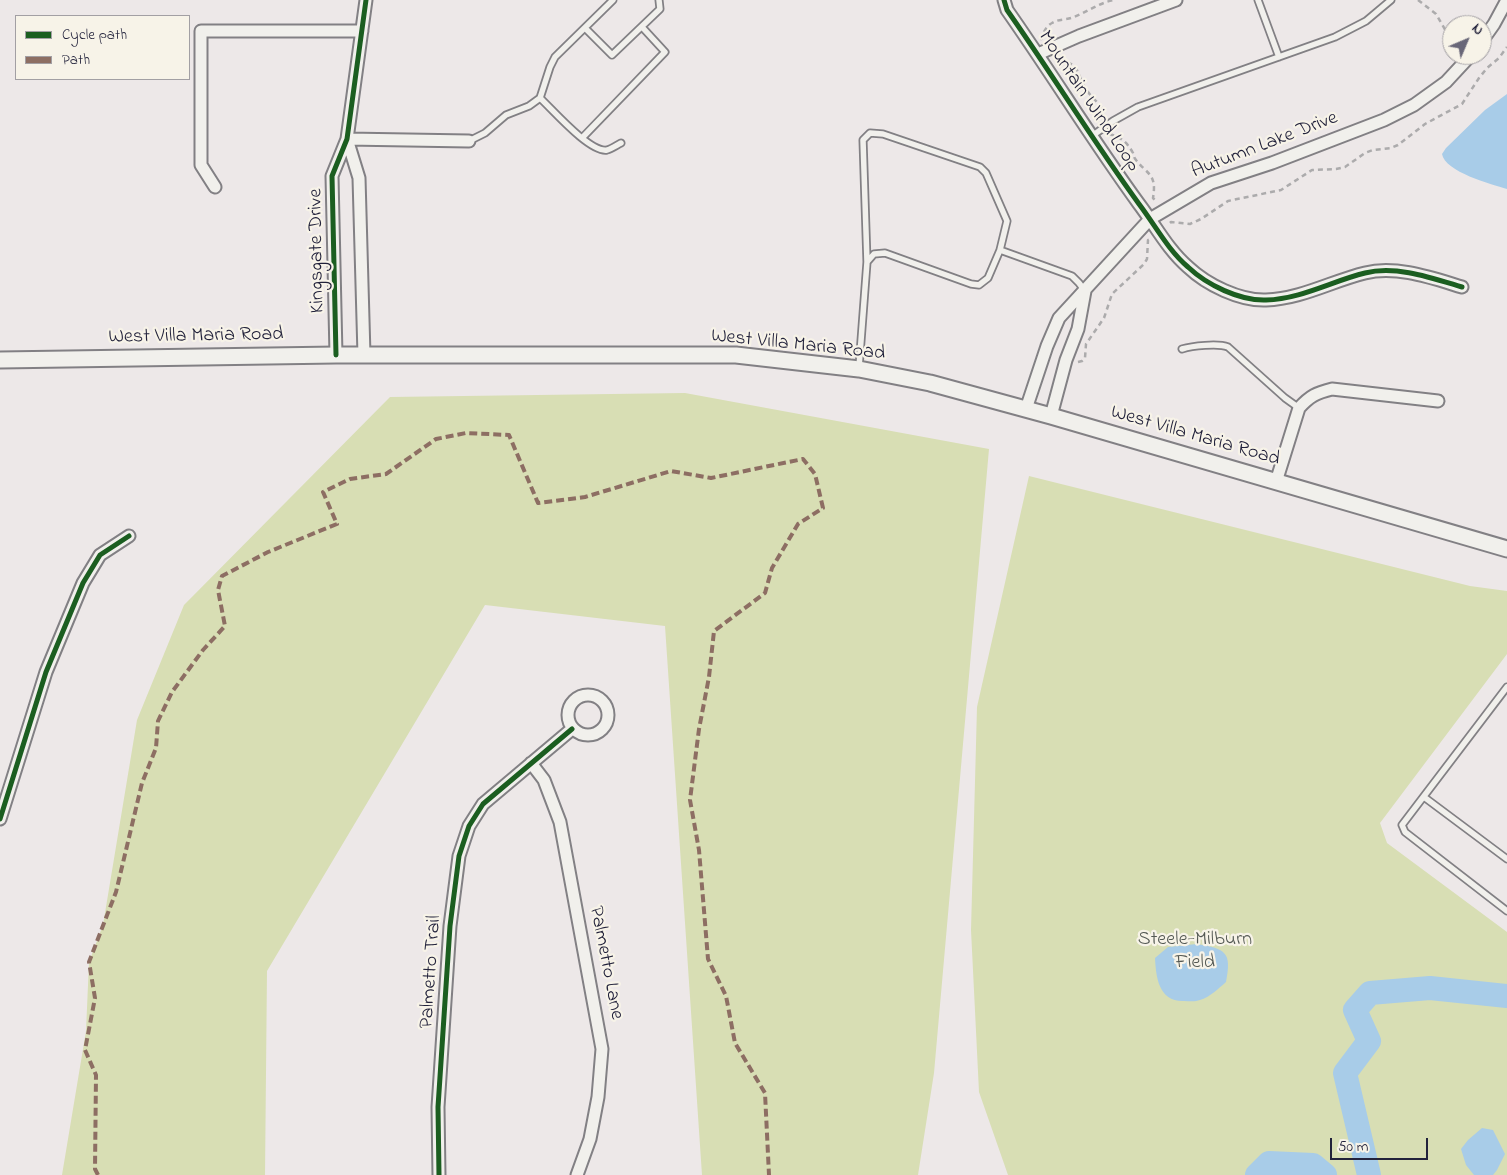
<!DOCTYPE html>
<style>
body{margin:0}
#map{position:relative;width:1507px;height:1175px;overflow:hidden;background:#ede8e8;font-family:"Indie Flower",sans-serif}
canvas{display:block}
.legend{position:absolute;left:15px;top:15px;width:175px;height:65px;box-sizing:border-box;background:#f7f3e8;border:1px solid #a29fa3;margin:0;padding:6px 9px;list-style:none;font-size:15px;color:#22223b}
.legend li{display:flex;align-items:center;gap:10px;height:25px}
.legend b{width:25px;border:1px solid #a29fa3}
.north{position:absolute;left:1442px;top:15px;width:50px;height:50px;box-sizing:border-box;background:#f7f3e8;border:1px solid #a29fa3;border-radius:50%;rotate:45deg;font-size:14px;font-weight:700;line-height:20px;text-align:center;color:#22223b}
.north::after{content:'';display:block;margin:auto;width:18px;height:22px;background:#696778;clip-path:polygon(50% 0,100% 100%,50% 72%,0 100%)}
.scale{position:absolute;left:1330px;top:1138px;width:98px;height:22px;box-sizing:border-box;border:2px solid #22223b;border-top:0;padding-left:6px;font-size:15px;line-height:18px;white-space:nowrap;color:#22223b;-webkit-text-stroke:4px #f7f3e8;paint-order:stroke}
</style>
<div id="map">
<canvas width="1507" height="1175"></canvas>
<ul class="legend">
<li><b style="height:6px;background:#1b5e20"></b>Cycle path</li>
<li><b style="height:6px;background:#8d6e63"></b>Path</li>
</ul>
<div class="north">N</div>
<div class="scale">50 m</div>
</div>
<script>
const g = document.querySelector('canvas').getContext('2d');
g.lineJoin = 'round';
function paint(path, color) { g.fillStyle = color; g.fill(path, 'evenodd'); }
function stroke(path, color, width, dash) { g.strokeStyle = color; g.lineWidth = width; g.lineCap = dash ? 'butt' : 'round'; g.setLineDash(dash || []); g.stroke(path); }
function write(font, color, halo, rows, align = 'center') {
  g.font = font + ' "Indie Flower",sans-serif'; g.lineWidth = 4.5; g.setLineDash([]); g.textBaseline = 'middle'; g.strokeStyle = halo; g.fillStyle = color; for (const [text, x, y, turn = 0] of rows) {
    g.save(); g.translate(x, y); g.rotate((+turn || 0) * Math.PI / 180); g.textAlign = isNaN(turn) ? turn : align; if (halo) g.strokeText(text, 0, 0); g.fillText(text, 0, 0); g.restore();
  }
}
paint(new Path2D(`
 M685,393l304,56 -55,624 -16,102h-216l-37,-549 -180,-21 -218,366 -2,204h-203l24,-144 3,-69 14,-37 34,-205 47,-115 206,-208z
 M1029,476l441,110 37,5v63l-127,169 7,20 120,89v243h-499l-29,-83 -8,-162 6,-223z`), '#d8deb4');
paint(new Path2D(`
 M1507,94v95c-16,-5 -62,-17 -65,-35l4,-6 39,-38z
 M1197,944c29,5 35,8 29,38 -8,7 -16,15 -26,18 -5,2 -11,1 -16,1 -25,1 -28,-23 -29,-43l13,-11z
 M1482,1128l11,2 12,24 -8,16 -4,5h-19l-8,-10 -5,-16 7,-9z`), '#a8cce8');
stroke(new Path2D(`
 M1257,1175l12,-12 44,2 12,10
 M1369,1175l-24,-102 24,-32 -14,-31 15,-17 60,-5 77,8`), '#a8cce8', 24);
const lane = new Path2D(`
 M1258,0l21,57
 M585,28l27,27 48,-46 -1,-9
 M540,98c13,12 50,55 67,52 4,-1 10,-5 14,-7
 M1092,136l21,-15 25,-14 197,-70 31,-16 25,-21
 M582,138l83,-86 -23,-25
 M469,141l16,-8 21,-18 23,-9 11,-8 10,-31 5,-10 58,-57
 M867,262l-4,-122 7,-7 13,1 97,33 6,6 21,48 -7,29
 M1182,349c10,-3 36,-6 46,-2l57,51 14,10
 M859,367l8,-105 7,-8 11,-1 86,31 8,1 9,-7 12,-28 72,26 7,7 6,8
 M1507,687l-105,138 3,7 102,79
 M1424,797l83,62`);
const street = new Path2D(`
 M1004,0l3,10c45,64 86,131 132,194 16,21 29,46 49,63 19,18 52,34 78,33 35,-1 66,-19 99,-27 31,-8 67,5 97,14
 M1482,41l12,-17 13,-24
 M1038,54l41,-18 97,-36
 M347,139l12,39 5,177
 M347,139l122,2
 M215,187l-14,-22v-134h161
 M336,355l-4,-179 15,-37 19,-139
 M1026,409l21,-63 12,-28 91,-99 61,-36 61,-20 112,-43 30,-15 32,-23 25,-27
 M1051,416l15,-56 12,-31 7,-38
 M1276,482l23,-74c11,-12 17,-15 33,-19l106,12
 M568 715a20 20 0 1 1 40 0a20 20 0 1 1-40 0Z
 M531,763l13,17 16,42 42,227 -4,48 -8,42 -13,36
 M0,819l46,-147 37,-89 17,-28 29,-19
 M439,1175l-1,-68 12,-181 9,-70 10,-30 14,-22 89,-75`);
const secondary = new Path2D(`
 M0,360l336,-5h400l123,14 71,14 121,33 456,133`);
stroke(lane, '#828084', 9);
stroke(street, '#828084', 15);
stroke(secondary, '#828084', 19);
stroke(new Path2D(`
 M1418,0l18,14 11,19 5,4
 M1042,40l-1,-2c3,-6 5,-12 11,-15 6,-4 13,-3 19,-5 15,-5 27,-15 43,-18
 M1059,59c23,7 16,13 27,30 4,7 11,12 15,18l-1,12
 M1109,134c12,3 18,8 24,19 1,3 1,5 3,7 12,15 21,14 17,38l4,4
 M1170,223l1,-1 19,2 11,-5 27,-18 53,-11 31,-20 24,-1 9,-2 20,-14 8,-3 18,-2 7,-3 27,-21 37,-20 17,-26 8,-10 12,-10 8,-11
 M1078,362l4,-1 3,-3 1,-14 18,-26 8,-24 32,-30 3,-5 1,-19 2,-1`), '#acabac', 2.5, [5, 4]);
stroke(lane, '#f1f0ec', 5.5);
stroke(street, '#f1f0ec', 11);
stroke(secondary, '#f1f0ec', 15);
stroke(new Path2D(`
 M98,1175l-3,-6 1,-94 -11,-25 10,-52 -6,-36 27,-70 26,-109 14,-35 2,-27 14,-29 31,-42 22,-24 -7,-36 4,-14 46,-24 69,-28 -14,-32 27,-13 36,-5 50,-35 30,-6 43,2 29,68 47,-6 86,-26 40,7 92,-19 12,15 8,34 -25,16 -26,44 -7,25 -51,38 -5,46 -10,52 -9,71 9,50 9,109 18,37 9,47 30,50 4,82`), '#8d6e63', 4, [8, 4]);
stroke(new Path2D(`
 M1004,0l3,10c45,64 86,131 132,194 16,21 29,46 49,63 19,18 52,34 78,33 35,-1 66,-19 99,-27 31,-8 67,5 97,14
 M336,355l-4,-179 15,-37 19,-139
 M0,819l46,-147 37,-89 17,-28 29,-19
 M439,1175l-1,-68 12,-181 9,-70 10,-30 14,-22 89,-75`), '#1b5e20', 5);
write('20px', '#22223b', '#f7f3e8', [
 ["Mountain Wind Loop",1088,102,56],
 ["Autumn Lake Drive",1265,146,-21],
 ["Kingsgate Drive",318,251,-91],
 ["West Villa Maria Road",196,337,-1],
 ["West Villa Maria Road",798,346,6],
 ["West Villa Maria Road",1195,437,16],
 ["Palmetto Lane",605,963,79],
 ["Palmetto Trail",432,972,-86]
]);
write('20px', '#535853', '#f7f3e8', [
 ["Steele-Milburn",1195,941],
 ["Field",1195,964]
]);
</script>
